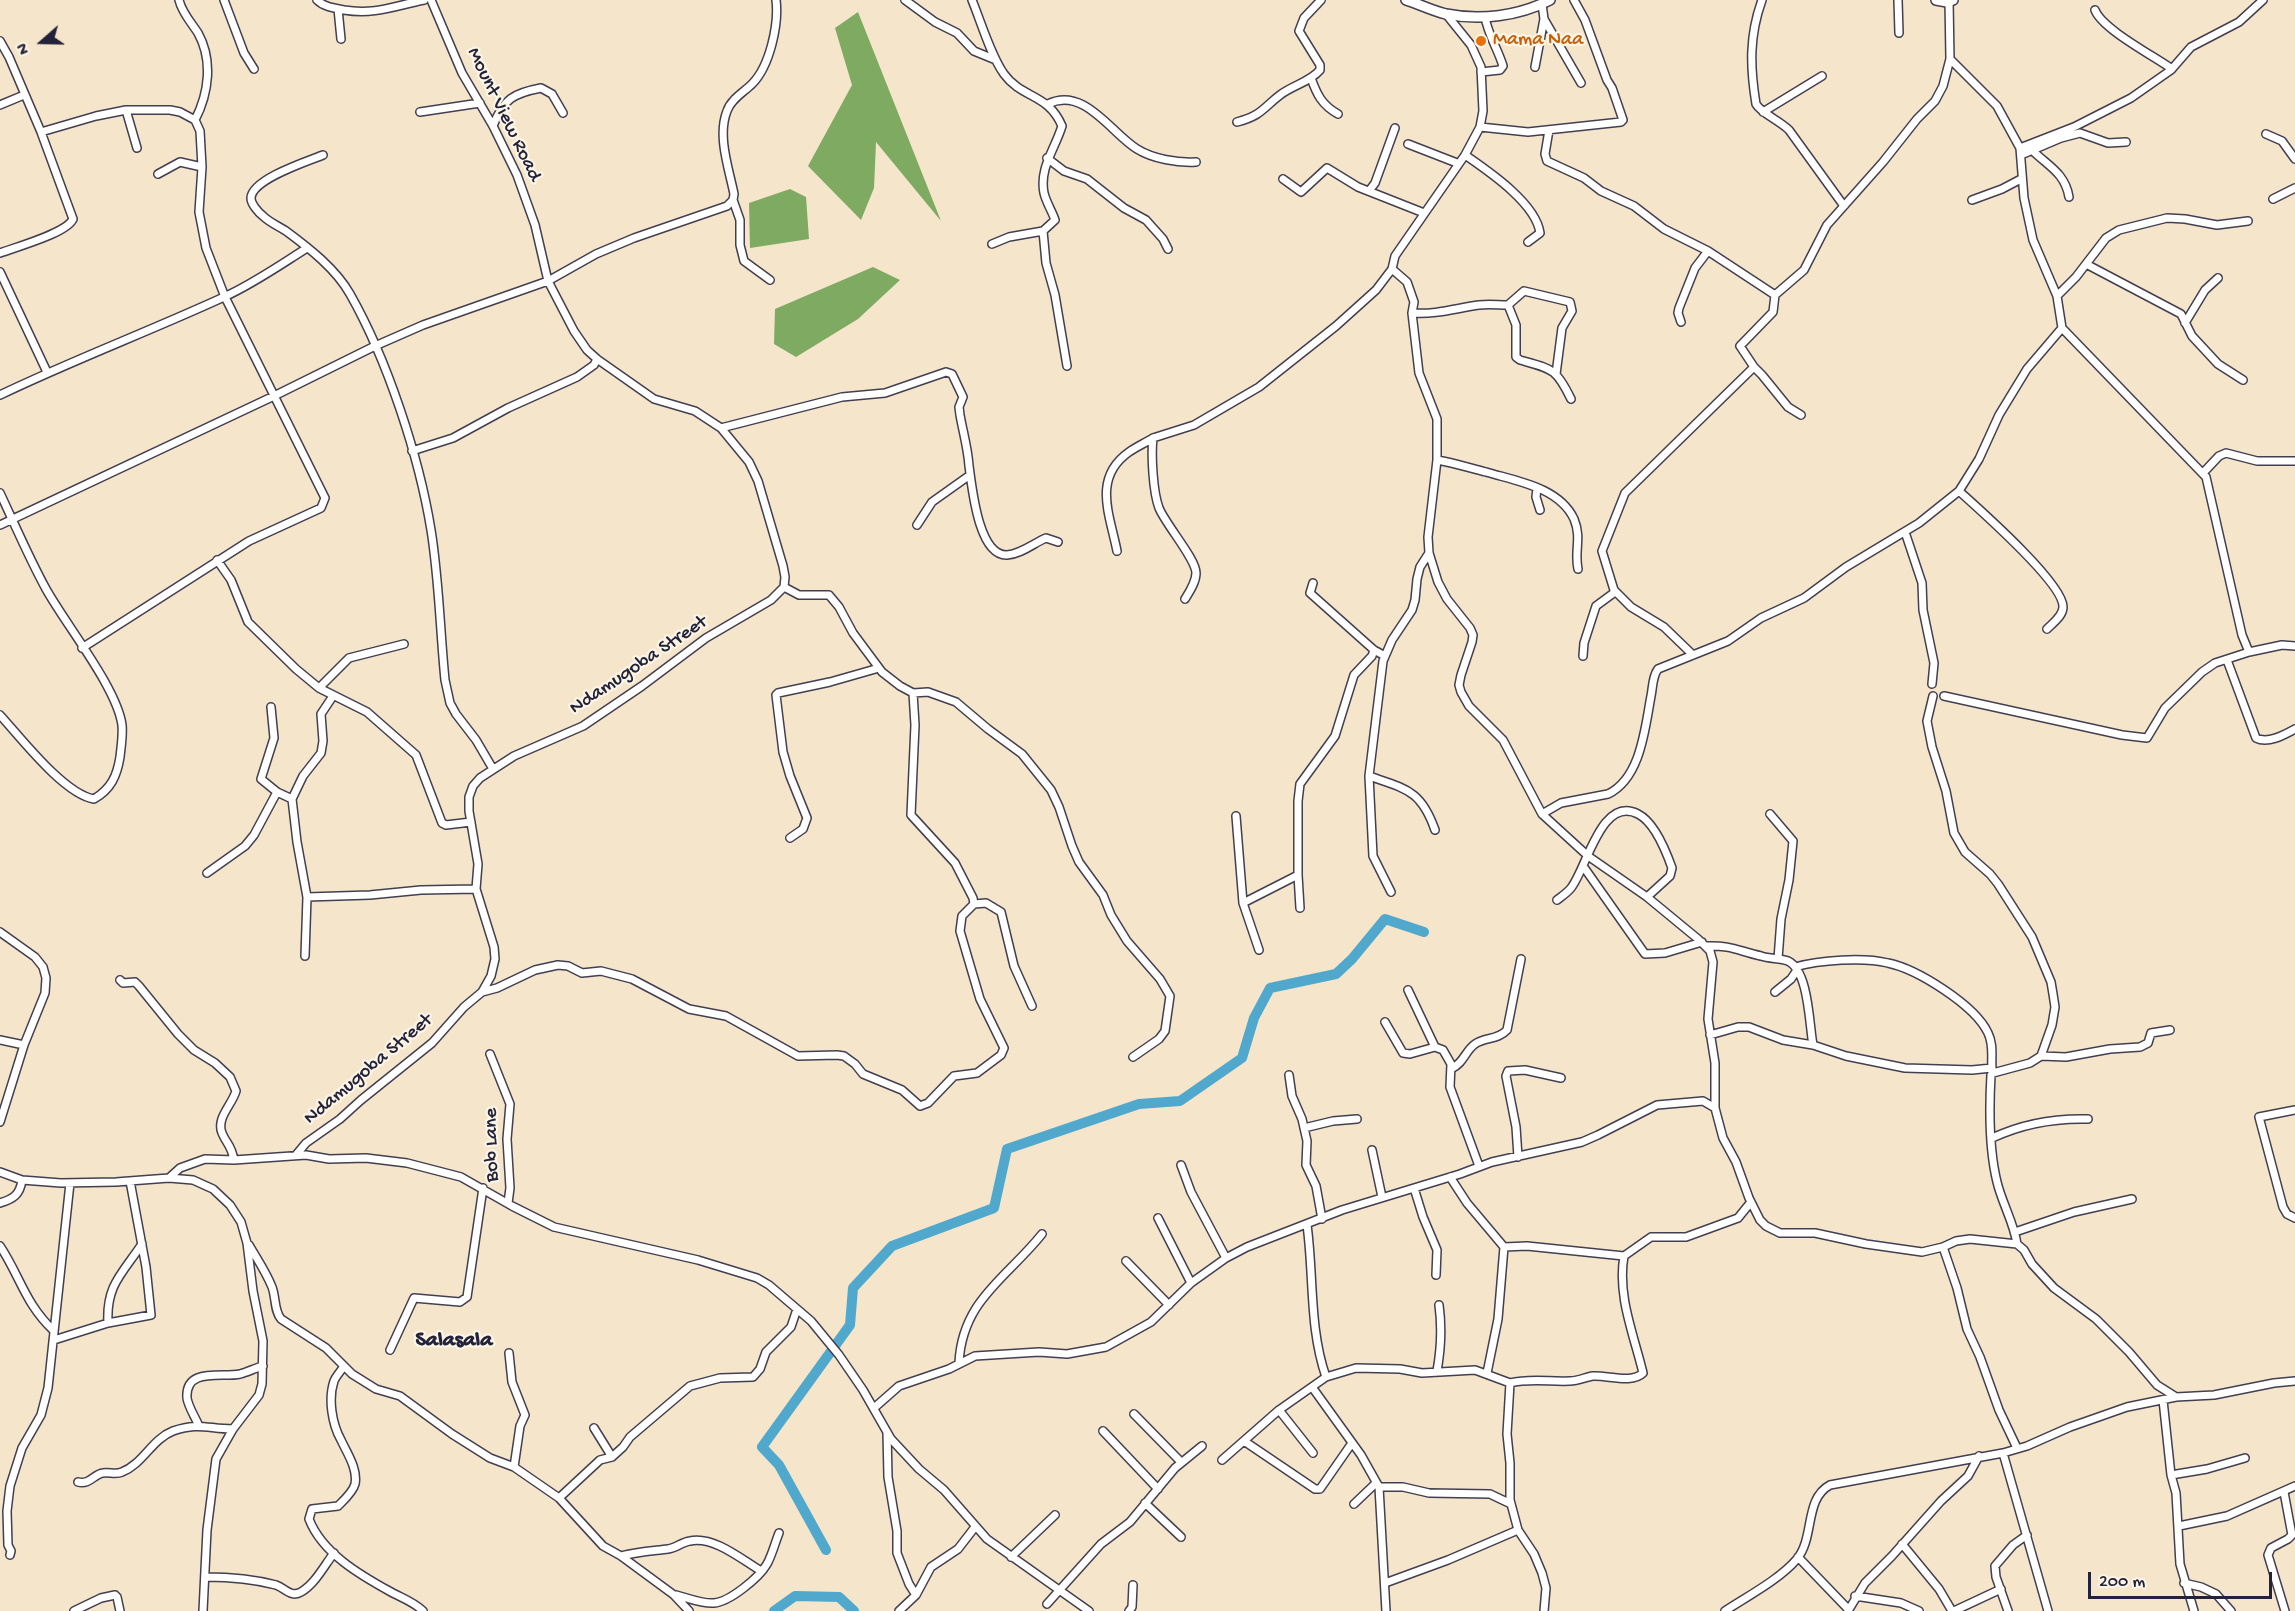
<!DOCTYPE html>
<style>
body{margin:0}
#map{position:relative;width:2295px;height:1611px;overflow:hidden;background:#f5e5cb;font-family:"Gochi Hand",sans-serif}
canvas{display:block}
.north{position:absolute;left:12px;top:12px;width:60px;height:60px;-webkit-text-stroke:4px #fcf5e5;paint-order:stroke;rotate:250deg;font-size:16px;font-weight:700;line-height:24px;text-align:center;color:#22223b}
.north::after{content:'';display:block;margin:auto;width:21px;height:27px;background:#22223b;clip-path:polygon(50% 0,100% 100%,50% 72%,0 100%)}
.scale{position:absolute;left:2088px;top:1572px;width:184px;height:27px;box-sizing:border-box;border:3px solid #22223b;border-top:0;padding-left:8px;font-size:18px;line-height:21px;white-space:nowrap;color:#22223b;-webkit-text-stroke:4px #fcf5e5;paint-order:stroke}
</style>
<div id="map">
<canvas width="2295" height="1611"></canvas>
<div class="north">N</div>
<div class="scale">200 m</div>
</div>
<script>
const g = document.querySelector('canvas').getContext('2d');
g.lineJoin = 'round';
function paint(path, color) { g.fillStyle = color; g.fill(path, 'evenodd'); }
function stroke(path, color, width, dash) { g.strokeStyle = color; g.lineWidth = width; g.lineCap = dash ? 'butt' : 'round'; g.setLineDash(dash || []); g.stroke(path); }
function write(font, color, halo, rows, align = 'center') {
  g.font = font + ' "Gochi Hand",sans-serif'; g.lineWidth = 4.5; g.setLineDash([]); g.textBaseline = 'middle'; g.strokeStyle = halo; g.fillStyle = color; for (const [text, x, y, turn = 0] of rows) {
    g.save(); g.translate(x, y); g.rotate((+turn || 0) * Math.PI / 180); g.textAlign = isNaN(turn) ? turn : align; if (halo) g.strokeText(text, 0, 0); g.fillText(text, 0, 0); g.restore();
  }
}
paint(new Path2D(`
 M858,12l83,209 -65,-79 -2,46 -13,32 -53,-54 44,-81 -17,-57z
 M790,189l16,8 3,42 -59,9 -1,-45z
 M873,267l27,13 -42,39 -62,38 -22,-13 1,-35z`), '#7eaa62');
stroke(new Path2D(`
 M826,1550l-47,-85 -17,-18 88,-122 3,-37 39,-42 102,-38 13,-59 132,-45 41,-3 62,-43 12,-40 16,-30 66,-14 16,-15 33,-40 39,13
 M774,1611l21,-15 44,1 15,14`), '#50a9cd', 10);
const minor = new Path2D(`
 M179,0c3,13 12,22 19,33 15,27 11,60 -3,87
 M224,0l20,53 10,16
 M317,0c7,7 17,8 27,10 31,5 50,-4 80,-10
 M431,0l31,73 31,53 24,49 18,50 13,56 26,50 13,19 10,9 57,40 41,12 26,17 28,34 9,19 25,85 2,11 -1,10
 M905,0l30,22 22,11 17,18 22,9
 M972,0c9,22 19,56 32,74 18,25 44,19 58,52 -7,23 -23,42 -18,67 2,9 8,18 11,27l-12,11 3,32 9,32 12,71
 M1762,0c-13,36 -12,67 -6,104 5,9 24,17 33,26l55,76
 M1898,0l1,33
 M338,9l3,30
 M2095,10c7,19 59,46 77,59
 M1544,19l37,64
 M0,41l9,16 32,75 32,87c-6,14 -57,28 -73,34
 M1535,67l9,-48 -2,-15
 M1481,72l19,-2 3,-4c-5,-17 -15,-31 -18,-49
 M1311,78c6,17 11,27 27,36
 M1048,104c36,-18 63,29 89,45 16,10 41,14 59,13
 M0,105l24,-10
 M126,110l11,38
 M420,112l60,-9
 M1763,112l59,-36
 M1237,122c24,-6 26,-14 43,-27 13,-10 30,-13 40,-25v-5l-21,-34 5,-13 17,-18
 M493,126c10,-27 21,-33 48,-38l11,6 11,19
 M1480,127l48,5 93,-10 2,-2 -11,-32 -5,-8 -22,-60 -11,-20
 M1549,130l-4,24 2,7 37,17 17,13 33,15 30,23 44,22
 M41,132l55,-16 30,-6h44l10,2 15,8 5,11 2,36 -3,45 7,36 19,49 100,201 -4,10 -72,33 -167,107
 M2266,134l16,7 13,18
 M1408,144l49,19
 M2020,148l54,-21 57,-29 40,-28 20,-23 48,-25 24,-22
 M2033,151c15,15 32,22 36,46
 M323,155c-15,6 -71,24 -72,43 0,6 7,14 12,18 6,6 15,10 23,15 23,17 50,38 64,63 37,65 69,162 81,236 8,49 9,100 14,150l5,23 6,11 20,26 17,29
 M1465,155c23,16 71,48 75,78l-12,9
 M2021,155l40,-17 19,-5 28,10 18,-1
 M1047,158l17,13 23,8 37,29 22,12 17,19 5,10
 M158,174l22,-12 22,5
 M1283,179l18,13 26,-24 31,19 66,26
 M1369,191l6,-8 20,-55
 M2273,199l22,-11
 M733,200l7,20v25l4,16 26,19
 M1972,200l30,-11 19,-10
 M992,244l17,-7 34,-6
 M2086,264l95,50 11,22 26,28 25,16
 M1392,269l15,13 7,20 -2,11 7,60 18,46v41l-9,77 1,16 9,29 9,17 23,29 3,7 -1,7 -11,33 -2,10 2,7 8,14 34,34 39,74 46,42 59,41 51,42 12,12 3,11 -5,57 7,44v45
 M0,272l47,100
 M2057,296l19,-19 30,-39 13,-8 48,-12 18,1 32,6 31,-4
 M1508,305l16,-14 46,11 2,9 -10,17 -6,46
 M1412,313c23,2 45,-5 67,-8 9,-1 19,0 29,0l8,20v32l4,3c32,9 36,8 51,39
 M1681,322l-3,-9 1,-5 16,-40 13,-17 67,44
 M2185,323l20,-33 13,-12
 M0,395c73,-35 150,-64 224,-98 29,-13 56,-32 83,-49
 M1801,415l-13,-8 -26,-32 -8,-8 -14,-21 33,-34 2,-17 29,-25 23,-45 56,-63 34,-43 18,-18 8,-15 7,-27 -1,-59
 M721,428l121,-31 43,-4 61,-21 6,2 11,23 -4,10 1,8c3,17 8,34 9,51 3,20 9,90 38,89 14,-1 27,-12 39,-17l12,4
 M412,451l41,-13 55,-30 69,-31 17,-12 3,-6
 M1437,460c17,3 33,8 49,12 30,9 73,15 88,47 8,19 0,32 4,50
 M2203,473l16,-17 7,-3 31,8h38
 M1537,488l-1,9 4,13
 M1959,491c20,18 105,93 104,116 0,9 -10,16 -16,22
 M0,493c15,32 29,65 46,96 20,36 71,99 76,136 1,11 -1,22 -2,32 -3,19 -9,32 -26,42 -30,-5 -73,-61 -94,-84
 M0,525l274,-129 101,-50 48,-21 125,-44 48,-27 38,-16 93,-32 6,-6 1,-6c-5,-25 -17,-58 -7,-83 4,-12 17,-19 25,-27 18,-18 27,-60 24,-84
 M917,525l15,-23 38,-27
 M1905,532l17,51 1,27 11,53 -2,21
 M1117,551c-7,-36 -25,-73 12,-99 7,-5 16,-9 24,-14
 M217,560l14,20 17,42 48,47 23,19 48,24 49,43 26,68 4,2 25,-3
 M1313,583l-3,10 64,57 11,6
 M784,587l15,8h30l10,12 14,26 29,39 18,14 13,7 15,-1 28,10 32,27 34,25 29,36 8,17 13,39 7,16 24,33 8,20 16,26 33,38 10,17 -5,35 -6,8 -26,18
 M1185,599c5,-8 11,-17 11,-26 0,-14 -30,-48 -37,-65 -6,-16 -8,-53 -6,-70l41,-13 65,-38 77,-61 40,-36 16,-21 3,-13 70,-101 15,-28 3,-16 -2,-44 -10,-22 -25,-31
 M2249,652l33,-7 13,1
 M1693,655l-29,-28 -33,-20 -17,-17 -12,-39 23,-58 129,-126
 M1583,656l1,-13 12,-37 19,-14
 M2227,660l29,78c12,6 28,-3 39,-9
 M319,688l30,-30 55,-14
 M1933,696l-6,25 5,26 14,44 8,42 11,19 25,22 8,10 34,53 19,45 2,12 2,13 -3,18 -11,31 -11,7 -37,10 -2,2c-2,35 -2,74 6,107 5,21 17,41 20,62
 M1944,696l178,39 25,3 18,-30 37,-36 13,-9 34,-11 -7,-17 -36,-158 -144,-149
 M271,707l3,31 -13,41 16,13 15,7
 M1369,776c37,13 52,14 66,54
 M1542,814l19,-11 47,-9c33,-16 37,-66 43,-98 2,-9 1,-19 7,-27l70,-28 33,-23 43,-20 42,-31 73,-44 40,-32 20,-32 20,-44 28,-46 35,-41 -5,-32 -24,-56 -9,-42 -4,-50 -23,-42 -47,-47
 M1770,814l23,27 -4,39 -8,39 -3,40
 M1236,816l7,87
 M790,838l13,-9 4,-11 -17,-42 -7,-24 -7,-57 2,-2 52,-11 49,-14
 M1583,866l62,88 20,-1 37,-11
 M207,873l38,-27 9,-11 23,-43
 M1391,892l-18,-36 -4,-80 14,-115 9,-21 20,-30 3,-10 2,-21 3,-12 9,-14
 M307,897l63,-2 51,-5 55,-1
 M1557,900c5,-4 10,-7 14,-12 16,-20 30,-93 67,-74 16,8 28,37 34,54l-2,8 -23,21
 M974,904l12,-1 15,9 13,54 18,40
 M1300,908l-2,-33v-74l2,-17 35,-48 19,-61 18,-19 2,-6
 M0,932l35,25 8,10 3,11 -1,15 -21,52 -24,77
 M1706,946c26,-1 32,5 55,10 9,3 19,2 27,5 21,10 21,63 25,84
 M1259,950l-16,-47 55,-28
 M305,956l2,-59 -10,-55 -5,-43 11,-23 18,-23 2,-12 -2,-27 12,-18
 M1795,967c25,-7 68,-10 93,-4 29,6 87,42 100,70 6,12 3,24 4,36
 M120,980l3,3 12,-1 4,4 39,48 16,16 21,13 15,14 6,14c-4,14 -20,27 -14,42 5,12 9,11 12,27
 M1408,990l27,57
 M482,992l15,-4 38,-18 23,-5 10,1 14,7 19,-2 31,8 57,30 37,7 72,40 39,-1 7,1 11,8 8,10 39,16 18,16 8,-3 26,-27 23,-3 24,-18 3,-7 -24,-49 -20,-68 2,-15 12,-12 -1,-6 -18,-35 -44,-48 4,-90 -2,-32
 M1775,992l16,-13 6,-9
 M1385,1022l18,31 7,1 25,-7 8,3 8,14 -1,23 29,79
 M1710,1035l28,-8h11l34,13 30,5 33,11 59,12 67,2 20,-2
 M0,1040l24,5
 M490,1054l20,50 -3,35 3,49 -2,15
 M2041,1056l25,1 44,-8 30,-2 8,-4 3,-10 19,-3
 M1451,1069c13,-6 14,-18 24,-25 10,-7 23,-4 32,-14l14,-71
 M1289,1075l3,21 10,23 5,22 -1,24 10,21 6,33
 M2295,1110l-36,7 24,90 4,7 8,4
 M1304,1128l29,-7 24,-2
 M1992,1138c32,-15 62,-20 96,-19
 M1372,1150l10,47
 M296,1155l10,-12 34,-24 21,-19 71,-57 32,-36 18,-15 9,-16 4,-17 -1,-12 -18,-58 2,-25 -9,-53v-14l4,-11 7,-8 34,-22 69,-30 59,-40 64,-48 65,-38 13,-13
 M1518,1157l-2,-30 -10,-51 2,-5 17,-1 36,8
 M1181,1165l10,27 35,66
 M0,1172l22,8 39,3 55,-1 53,-4 24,2 20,9 17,16 11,17 6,21 6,48 10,50 -1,43 -3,11 -26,34 -17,30 -9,71 -4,81
 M1450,1177l17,26 37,44 23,-1 97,10 27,-19h35l52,-19 13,-16
 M169,1178l11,-10 25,-9 29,1 72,-5 23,4 37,-1 41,5 54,14 51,29 42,21 144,33 59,18 12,7 42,36 28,34 24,35 28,49 28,30 25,21 43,49 102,72
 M1414,1188l9,29 14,33 -1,25
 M0,1203c13,-4 20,-8 22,-23
 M1158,1218l33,65
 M2015,1232l59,-20 58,-13
 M249,1245c8,14 17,27 23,42 4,10 2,24 9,32l45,29 26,26 24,15 24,7 52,38 38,24 24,9 45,31 44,48 18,10 53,39 15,16
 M0,1246c20,30 25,58 54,85
 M1943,1247l14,41 10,41 13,28 19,53 18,38
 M1126,1261l43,44
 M108,1323c-2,-38 14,-49 34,-79
 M54,1340l54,-17 43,-8 -5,-48 -16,-86
 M390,1350l24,-52 46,4 7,-5 16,-109
 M509,1353l3,29 13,33 -5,11 -6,41
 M959,1363c3,-63 48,-85 83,-129
 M344,1366c-3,5 -8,10 -10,15 -6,18 -2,43 7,59 6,13 17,29 14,44 -2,8 -11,16 -17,22l-26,3 -3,10c13,34 51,56 82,73 11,6 23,10 32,19
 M1437,1371c4,-22 5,-44 2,-66
 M1487,1373l11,-54 6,-72
 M1326,1377l30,-9 44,1 22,4 53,-3 35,13 -3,51 3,29v37l8,30 16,24 8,19 4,15 -2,23
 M1510,1383c20,-5 40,-1 60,-2 8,0 16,-4 23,-5 15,-1 39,8 50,-3 -9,-38 -26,-77 -19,-117
 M1312,1387l49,68 18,32h24l26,6 61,1 21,10
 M2163,1400l8,75 5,18 4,71 14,47
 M874,1408l25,-22 50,-17 26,-13 64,-4 28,2 39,-7 45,-25 40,-39 35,-25 21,-11 95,-37 118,-36 32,-12 90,-20 16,-7 59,-30 46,-4 12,7 8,30 13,24 13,36 11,22 6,6 14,7h35l51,11 56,8 21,-5 13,-6 14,-2 47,5 7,6 8,14 22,24 42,31 33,33 28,33 19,12
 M1279,1410l34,43
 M1134,1414l47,48
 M198,1424c-3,-7 -10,-18 -11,-26 -2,-31 35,-20 53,-24 8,-2 15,-6 23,-8
 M594,1428l18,29
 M1103,1431l55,58
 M887,1432l1,45 9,54v22l12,31 7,11
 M1244,1441l71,48h5l32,-46
 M2003,1453l45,158
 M1222,1460l57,-50 47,-33c-17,-49 -12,-101 -19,-152
 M2171,1475l36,-6 38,-11
 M78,1482c12,3 16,-8 25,-9 7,-1 13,2 19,-1 21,-8 30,-33 51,-41 26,-9 35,-2 60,-2
 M1379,1487l7,124
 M2284,1492l8,43 -4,4 -17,9 -3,7 17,56
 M559,1498l41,-38 12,-3 11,-10 7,-10 60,-51 30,-8 33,-1 7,-8 6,-17 25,-25 6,-18
 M1145,1503l36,34
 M1354,1504l22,-21
 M2179,1526l48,-10 68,-30
 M1902,1544l37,45 13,22
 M10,1555l1,-4 -3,-6 -1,-34 3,-25 12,-38 19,-33 7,-27 22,-205
 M621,1556c16,-4 31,-5 47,-7 8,-1 14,-7 22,-8 24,-5 51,18 71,30
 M1011,1557l44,-42
 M1798,1557l50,52
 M206,1577c23,0 47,2 70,8 9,3 15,13 25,7 14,-8 23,-26 33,-39
 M1385,1583l63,-23 70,-30
 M2184,1583l17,4 15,7 15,17
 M676,1595c12,3 26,9 38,8 15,-1 45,-25 53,-39 5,-9 8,-21 12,-31
 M1855,1596l46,7 18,8
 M1047,1604l54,-60 29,-22 45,-54 27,-22
 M74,1611l27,-13 14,-3 2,2 3,14
 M899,1611l17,-16 15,-28 27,-18 17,-22
 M1129,1611l3,-4 1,-22
 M1725,1611c23,-15 55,-32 72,-52 18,-22 7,-60 33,-74l173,-32 24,-7 43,-19 57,-20 49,-10 38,-2 60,-12 21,-2
 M1848,1611l17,-28 27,-27 49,-55 27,-25 11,-20
 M1954,1611l47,-22
 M2008,1611l-12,-34 -1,-11 18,-21 14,-10`);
const tertiary = new Path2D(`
 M1406,0c13,4 27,11 40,14 34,7 73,2 104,-14
 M1936,0l11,2 6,-2`);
stroke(minor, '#423f51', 10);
stroke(tertiary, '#423f51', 12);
stroke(minor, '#fff', 7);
stroke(tertiary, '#fff', 9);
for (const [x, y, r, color] of [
 [1481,41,6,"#e8710a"]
]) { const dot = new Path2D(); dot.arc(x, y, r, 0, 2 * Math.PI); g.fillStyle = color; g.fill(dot); stroke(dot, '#fcf5e5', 2); }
write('20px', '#c56008', '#fcf5e5', [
 ["Mama Naa",1493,41]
], 'left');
write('20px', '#22223b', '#fcf5e5', [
 ["Mount View Road",503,115,64],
 ["Ndamugoba Street",639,666,-34],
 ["Ndamugoba Street",369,1070,-40],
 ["Bob Lane",493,1145,-91]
]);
write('bold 22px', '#22223b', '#fcf5e5', [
 ["Salasala",454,1342]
]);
</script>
